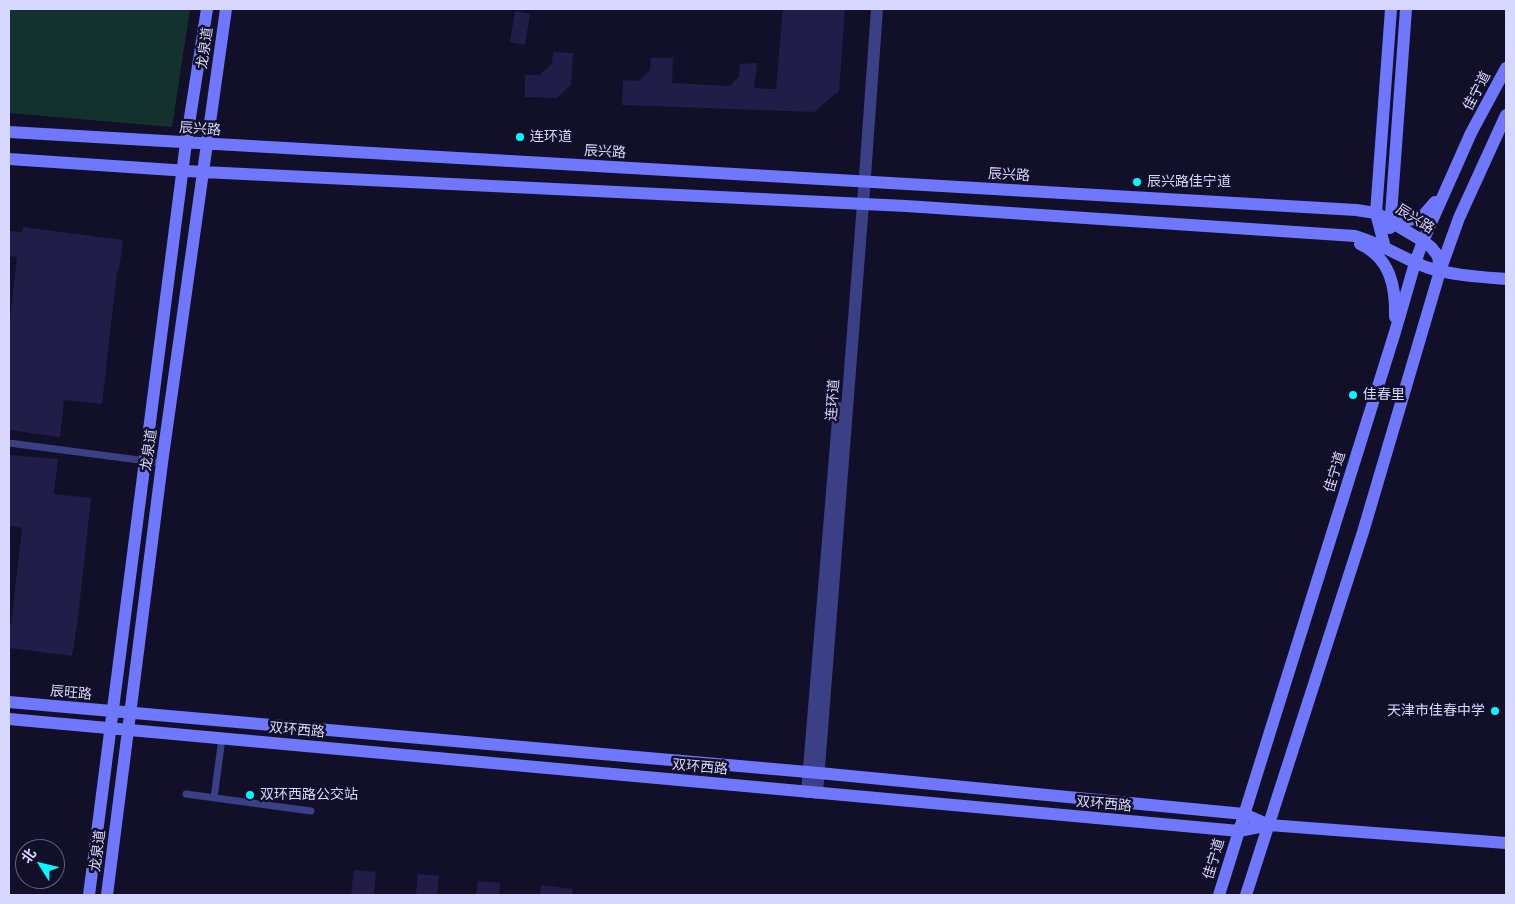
<!DOCTYPE html>
<meta charset="utf-8">
<style>
body{margin:0}
#map{position:relative;width:1515px;height:904px;overflow:hidden;background:#121028;font-family:Raleway,"Noto Sans SC",sans-serif}
canvas{display:block}
.frame{position:absolute;inset:0;border:10px solid #d8d7ff;pointer-events:none}
.north{position:absolute;left:15px;top:839px;width:50px;height:50px;box-sizing:border-box;background:#121028;border:1px solid #61607e;border-radius:50%;rotate:306deg;font-size:14px;font-weight:700;line-height:20px;text-align:center;color:#d8d7ff}
.north::after{content:'';display:block;margin:auto;width:18px;height:22px;background:#05f8fd;clip-path:polygon(50% 0,100% 100%,50% 72%,0 100%)}
</style>
<div id="map">
<canvas width="1515" height="904"></canvas>
<div class="frame"></div>
<div class="north">北</div>
</div>
<script>
const g = document.querySelector('canvas').getContext('2d');
g.lineJoin = 'round';
function paint(path, color) { g.fillStyle = color; g.fill(path, 'evenodd'); }
function stroke(path, color, width, dash) { g.strokeStyle = color; g.lineWidth = width; g.lineCap = dash ? 'butt' : 'round'; g.setLineDash(dash || []); g.stroke(path); }
function write(font, color, halo, rows, align = 'center') {
  g.font = font + ' Raleway,"Noto Sans SC",sans-serif'; g.lineWidth = 5; g.setLineDash([]); g.textBaseline = 'middle'; g.strokeStyle = halo; g.fillStyle = color; for (const [text, x, y, turn = 0] of rows) {
    g.save(); g.translate(x, y); g.rotate((+turn || 0) * Math.PI / 180); g.textAlign = isNaN(turn) ? turn : align; if (halo) g.strokeText(text, 0, 0); g.fillText(text, 0, 0); g.restore();
  }
}
paint(new Path2D(`
 M9,9h181l-18,118 -163,-14z`), '#13322e');
paint(new Path2D(`
 M783,9h62l-6,82 -25,21 -192,-7 1,-25 16,1 11,-11 1,-12h22l-1,25 58,3 9,-10 1,-12 17,-1 -3,25 22,1z
 M515,11l15,3 -5,31 -15,-3z
 M553,52l20,1 -2,32 -14,13 -32,-1v-22h14l13,-11z
 M23,227l100,13 -4,31h-2l-15,133 -38,-4 -4,37 -51,-7v-103l8,-70 -8,-1v-25l13,1z
 M9,455l49,4 -4,35 37,4 -13,120 -6,38 -63,-8v-23h2l11,-97 -13,-2z
 M354,870l22,2 -2,23h-23z
 M418,874l21,2 -2,19h-21z
 M478,881l22,2 -1,12h-23z
 M541,885l32,4 -1,6h-32z`), '#221c49');
stroke(new Path2D(`
 M9,443l153,20
 M186,794l125,17
 M214,798l8,-60`), '#3b3f86', 7);
stroke(new Path2D(`
 M807,792l32,-384
 M817,793l46,-589 14,-195`), '#3b3f86', 12);
stroke(new Path2D(`
 M9,132l1347,78 20,3 47,28 8,6 7,9 2,15
 M9,159l194,13 703,34 449,30c25,7 47,22 71,31 23,8 55,10 80,12
 M1388,216l20,4 13,-2 14,-16
 M1390,228l16,-219
 M1360,244c30,14 36,42 35,73
 M1385,248l-9,-35 15,-204
 M9,702l810,71 425,41 25,11 237,18
 M9,719l1230,112 30,-6
 M89,895l97,-752 21,-134
 M107,895l55,-432 64,-454
 M1219,895l176,-563 20,-69 8,-22 48,-108 35,-65
 M1246,895l117,-363 77,-261 19,-53 47,-103`), '#6f77fe', 12);
for (const [x, y, r, color] of [
 [520,137,5,"#05f8fd"],
 [1137,182,5,"#05f8fd"],
 [1353,395,5,"#05f8fd"],
 [1495,711,5,"#05f8fd"],
 [250,795,5,"#05f8fd"]
]) { const dot = new Path2D(); dot.arc(x, y, r, 0, 2 * Math.PI); g.fillStyle = color; g.fill(dot); stroke(dot, '#121028', 2); }
write('14px', '#d8d7ff', '#121028', [
 ["龙泉道",205,48,-82],
 ["佳宁道",1477,91,-62],
 ["辰兴路",200,129,4],
 ["辰兴路",605,152,3],
 ["辰兴路",1009,175,3],
 ["辰兴路",1415,219,32],
 ["连环道",833,400,-86],
 ["龙泉道",149,450,-82],
 ["佳宁道",1335,472,-73],
 ["辰旺路",71,693,5],
 ["双环西路",297,730,5],
 ["双环西路",700,767,5],
 ["双环西路",1104,804,5],
 ["龙泉道",98,851,-83],
 ["佳宁道",1214,859,-73]
]);
write('14px', '#d8d7ff', '#121028', [
 ["连环道",530,137],
 ["辰兴路佳宁道",1147,182],
 ["佳春里",1363,395],
 ["天津市佳春中学",1485,711,"right"],
 ["双环西路公交站",260,795]
], 'left');
</script>
